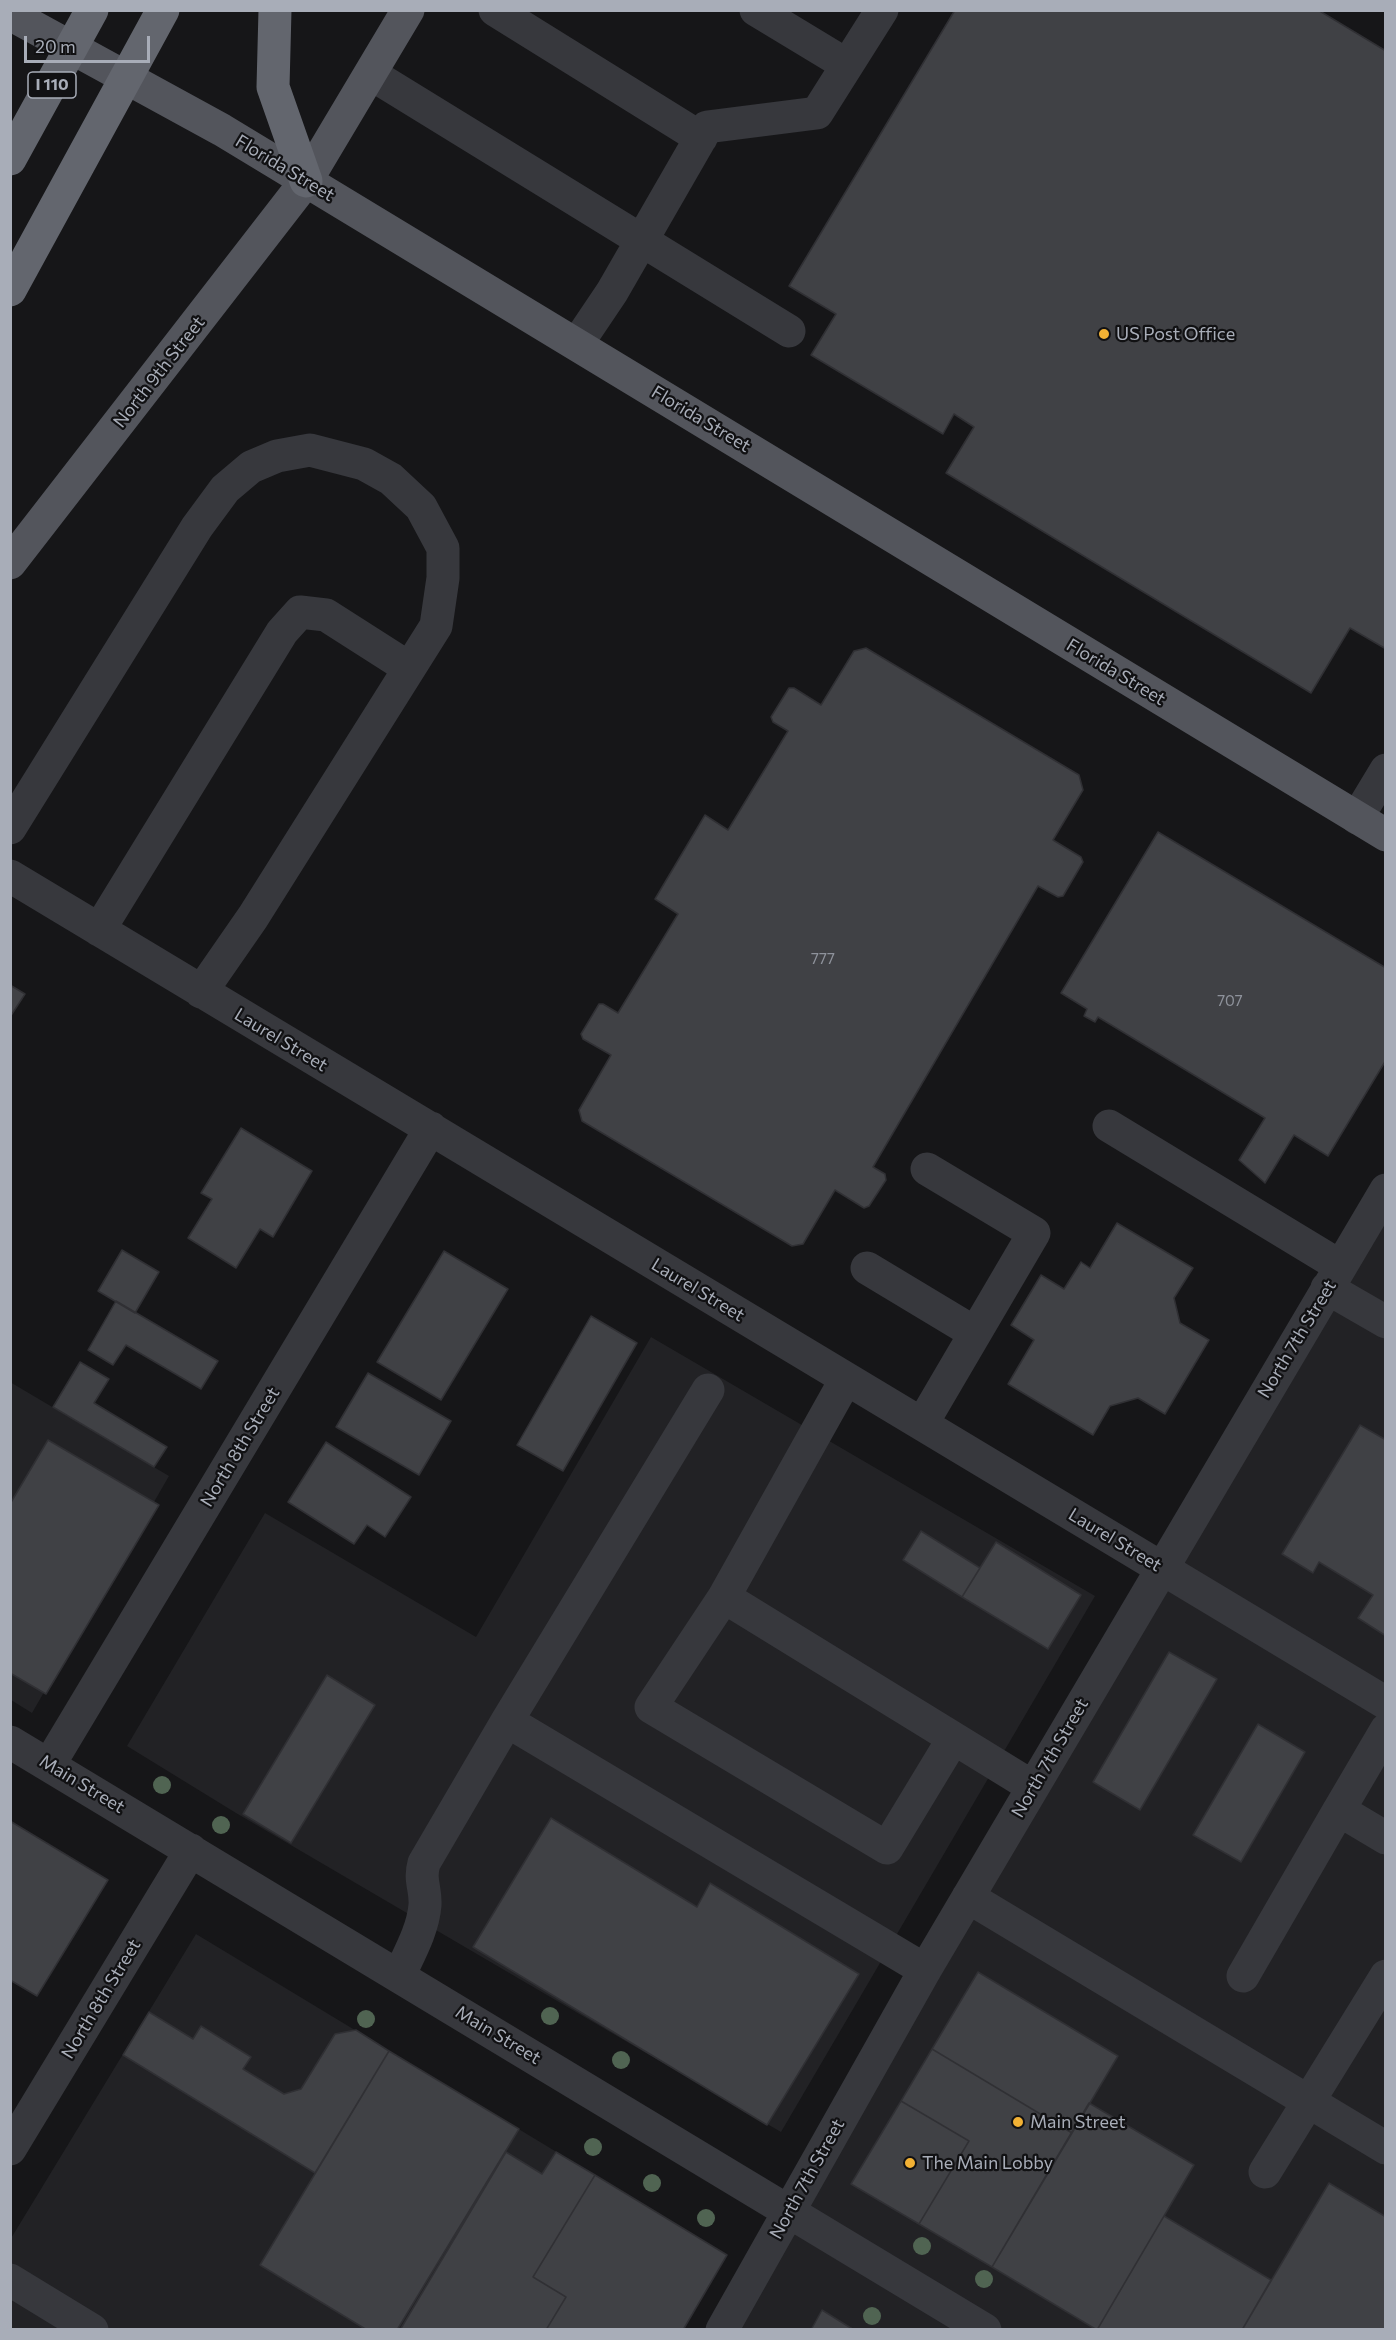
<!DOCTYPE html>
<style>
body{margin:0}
#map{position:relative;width:1396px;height:2340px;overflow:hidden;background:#161618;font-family:Commissioner,sans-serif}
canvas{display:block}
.frame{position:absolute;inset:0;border:12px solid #a8adb8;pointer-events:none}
.scale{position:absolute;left:24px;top:36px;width:126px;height:27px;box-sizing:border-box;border:3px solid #a8adb8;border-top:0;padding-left:8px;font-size:18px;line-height:21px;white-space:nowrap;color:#a8adb8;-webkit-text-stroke:4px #111113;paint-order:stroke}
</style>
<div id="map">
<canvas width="1396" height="2340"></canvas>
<div class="frame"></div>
<div class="scale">20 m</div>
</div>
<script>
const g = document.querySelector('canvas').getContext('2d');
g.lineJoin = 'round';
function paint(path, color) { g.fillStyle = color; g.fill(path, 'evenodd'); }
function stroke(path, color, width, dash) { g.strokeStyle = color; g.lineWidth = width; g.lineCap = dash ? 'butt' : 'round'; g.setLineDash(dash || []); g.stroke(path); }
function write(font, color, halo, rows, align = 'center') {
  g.font = font + ' Commissioner,sans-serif'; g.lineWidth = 4.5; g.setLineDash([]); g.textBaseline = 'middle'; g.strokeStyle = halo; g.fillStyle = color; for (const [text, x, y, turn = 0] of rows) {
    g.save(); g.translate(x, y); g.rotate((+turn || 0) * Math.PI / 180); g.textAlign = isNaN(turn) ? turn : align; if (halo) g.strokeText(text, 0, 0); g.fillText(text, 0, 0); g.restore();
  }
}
paint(new Path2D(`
 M1385,1190v1139l-663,1z
 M651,1337l444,259 -314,536 -545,-319 -109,-67 138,-233 211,124z
 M10,1382l159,94 -137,237 -21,-13z
 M196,1934l531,321 -44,74 -672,1 -1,-90z`), '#222225');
const building = new Path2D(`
 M955,10h363l68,41v598l-36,-21 -39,65 -365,-220 28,-46 -20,-13 -11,20 -132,-79 25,-41 -47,-28z
 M866,648l213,127 4,15 -30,50 28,17 2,5 -20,34 -5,1 -20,-11 -165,281 12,7 1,6 -17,26 -5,2 -29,-18 -32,54 -11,2 -210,-125 -3,-11 32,-55 -28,-16 -2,-5 18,-30h4l15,9 60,-99 -23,-15 50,-84 23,15 60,-99 -15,-9 -2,-5 18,-29h5l27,17 33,-54z
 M1158,832l228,136v92l-58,96 -34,-21 -29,48 -26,-23 26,-42 -167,-101 -3,5 -11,-6 3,-7 -26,-16z
 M10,985l15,9 -15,23z
 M241,1128l71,43 -39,66 -13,-8 -24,39 -48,-30 24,-39 -11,-6z
 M1117,1223l76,45 -19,30 6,25 29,17 -44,74 -27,-16 -28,8 -17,29 -85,-51 26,-44 -23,-15 30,-50 23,14 17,-27 9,6z
 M122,1250l37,22 -24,41 -37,-22z
 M444,1251l64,38 -67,111 -64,-38z
 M116,1301l102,60 -17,28 -75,-44 -13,20 -25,-15z
 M591,1316l46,27 -74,128 -46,-26z
 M80,1362l29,17 -15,24 73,44 -13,20 -101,-60z
 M368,1373l83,48 -32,54 -83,-48z
 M1360,1425l26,15v196l-28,-18 15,-23 -54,-33 -6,11 -31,-19z
 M48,1440l111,65 -113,189 -36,-21v-169z
 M326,1442l85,55 -26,40 -18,-12 -13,19 -66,-42z
 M921,1531l59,37 -18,29 -59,-37z
 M996,1542l85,53 -33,54 -86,-52z
 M1169,1652l48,27 -77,131 -47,-28z
 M327,1675l48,30 -84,138 -48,-29z
 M1258,1724l47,28 -64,110 -48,-27z
 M551,1818l146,89 13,-24 149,91 -92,151 -294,-178z
 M10,1821l98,59 -71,116 -27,-16z
 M978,1972l140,84 -46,77 -140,-84z
 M149,2012l44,27 8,-13 50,31 -8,12 41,25 17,-5 34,-55 21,-4 33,21 -74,122 -192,-118z
 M932,2049l140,84 -80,134 -73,-43 50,-83 -68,-40z
 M389,2051l130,78 -122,201h-30l-107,-65z
 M901,2101l68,40 -50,83 -68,-40z
 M1089,2103l105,62 -97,165 -105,-63z
 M506,2152l36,22 14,-22 39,23 -62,102 33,20 -20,33h-146z
 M595,2175l132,80 -44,75h-137l20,-33 -33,-20z
 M1329,2183l57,34v113h-144z
 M1164,2216l107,64 -29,50h-145z
 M822,2310l32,20h-43z`);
paint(building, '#404145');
stroke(building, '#303034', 1.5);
stroke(new Path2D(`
 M495,10l206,128
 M756,10l91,55
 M371,74l418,257
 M577,344l35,-52 95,-165 110,-14 65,-103
 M1357,818l29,-48
 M10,828l187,-301 28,-38 26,-22 26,-11 33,-6 54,14 27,15 30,28 22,41v30l-7,48 -183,291 -52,75
 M10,876l1376,827
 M99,930l183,-298 18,-20 26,3 83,53
 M1109,1126l231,140
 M867,1268l108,65
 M1327,1288l59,34
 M846,1379l-122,218 309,190
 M922,1424l112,-191 -107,-64
 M724,1597l-73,110 236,141 66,-109
 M507,1721l201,-331
 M1386,1730l-47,80 47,28
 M10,1742l975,588
 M49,1765l382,-637
 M968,1897l418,251
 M399,1976c10,-22 24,-46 26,-71 1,-17 -6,-24 -1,-42l83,-142 418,249
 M1243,1976l96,-166
 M10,2149l181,-299
 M1265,2172l121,-196
 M10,2280l82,50
 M722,2330l203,-360 461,-780`), '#37383d', 33);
stroke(new Path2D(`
 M10,14l212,116 1164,705
 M10,563l296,-382 102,-171`), '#53555c', 33);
stroke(new Path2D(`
 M275,10l-2,77 33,94`), '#63666e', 33);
stroke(new Path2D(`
 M10,159l82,-149
 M10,290l153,-280`), '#63666e', 33);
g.fillStyle = '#506452';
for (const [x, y] of [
 [162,1785],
 [221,1825],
 [550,2016],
 [366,2019],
 [621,2060],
 [593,2147],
 [652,2183],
 [706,2218],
 [922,2246],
 [984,2279],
 [872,2316]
]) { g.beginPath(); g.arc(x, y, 9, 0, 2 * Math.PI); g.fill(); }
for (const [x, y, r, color] of [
 [1104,334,6,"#f2b134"],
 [1018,2122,6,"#f2b134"],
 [910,2163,6,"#f2b134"]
]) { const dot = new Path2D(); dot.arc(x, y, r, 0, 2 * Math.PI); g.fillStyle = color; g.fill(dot); stroke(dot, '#111113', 2); }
write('15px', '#8e929b', null, [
 ["777",823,959],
 ["707",1230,1001]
]);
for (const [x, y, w] of [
 [52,85,48]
]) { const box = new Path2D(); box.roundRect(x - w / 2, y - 13, w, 26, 4.5); g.fillStyle = '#111113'; g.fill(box); stroke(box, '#a8adb8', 1.5); }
write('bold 16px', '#a8adb8', null, [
 ["I 110",52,85]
]);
write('18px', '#a8adb8', '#111113', [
 ["Florida Street",285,168,31],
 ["North 9th Street",159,372,-52],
 ["Florida Street",701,419,31],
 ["Florida Street",1116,672,31],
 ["Laurel Street",281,1040,31],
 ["Laurel Street",698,1290,31],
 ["North 7th Street",1297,1339,-59],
 ["North 8th Street",240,1447,-59],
 ["Laurel Street",1115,1540,31],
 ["North 7th Street",1050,1758,-60],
 ["Main Street",82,1784,31],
 ["North 8th Street",101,1999,-59],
 ["Main Street",498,2035,31],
 ["North 7th Street",807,2179,-61]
]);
write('18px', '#a8adb8', '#111113', [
 ["US Post Office",1116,334],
 ["Main Street",1030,2122],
 ["The Main Lobby",922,2163]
], 'left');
</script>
